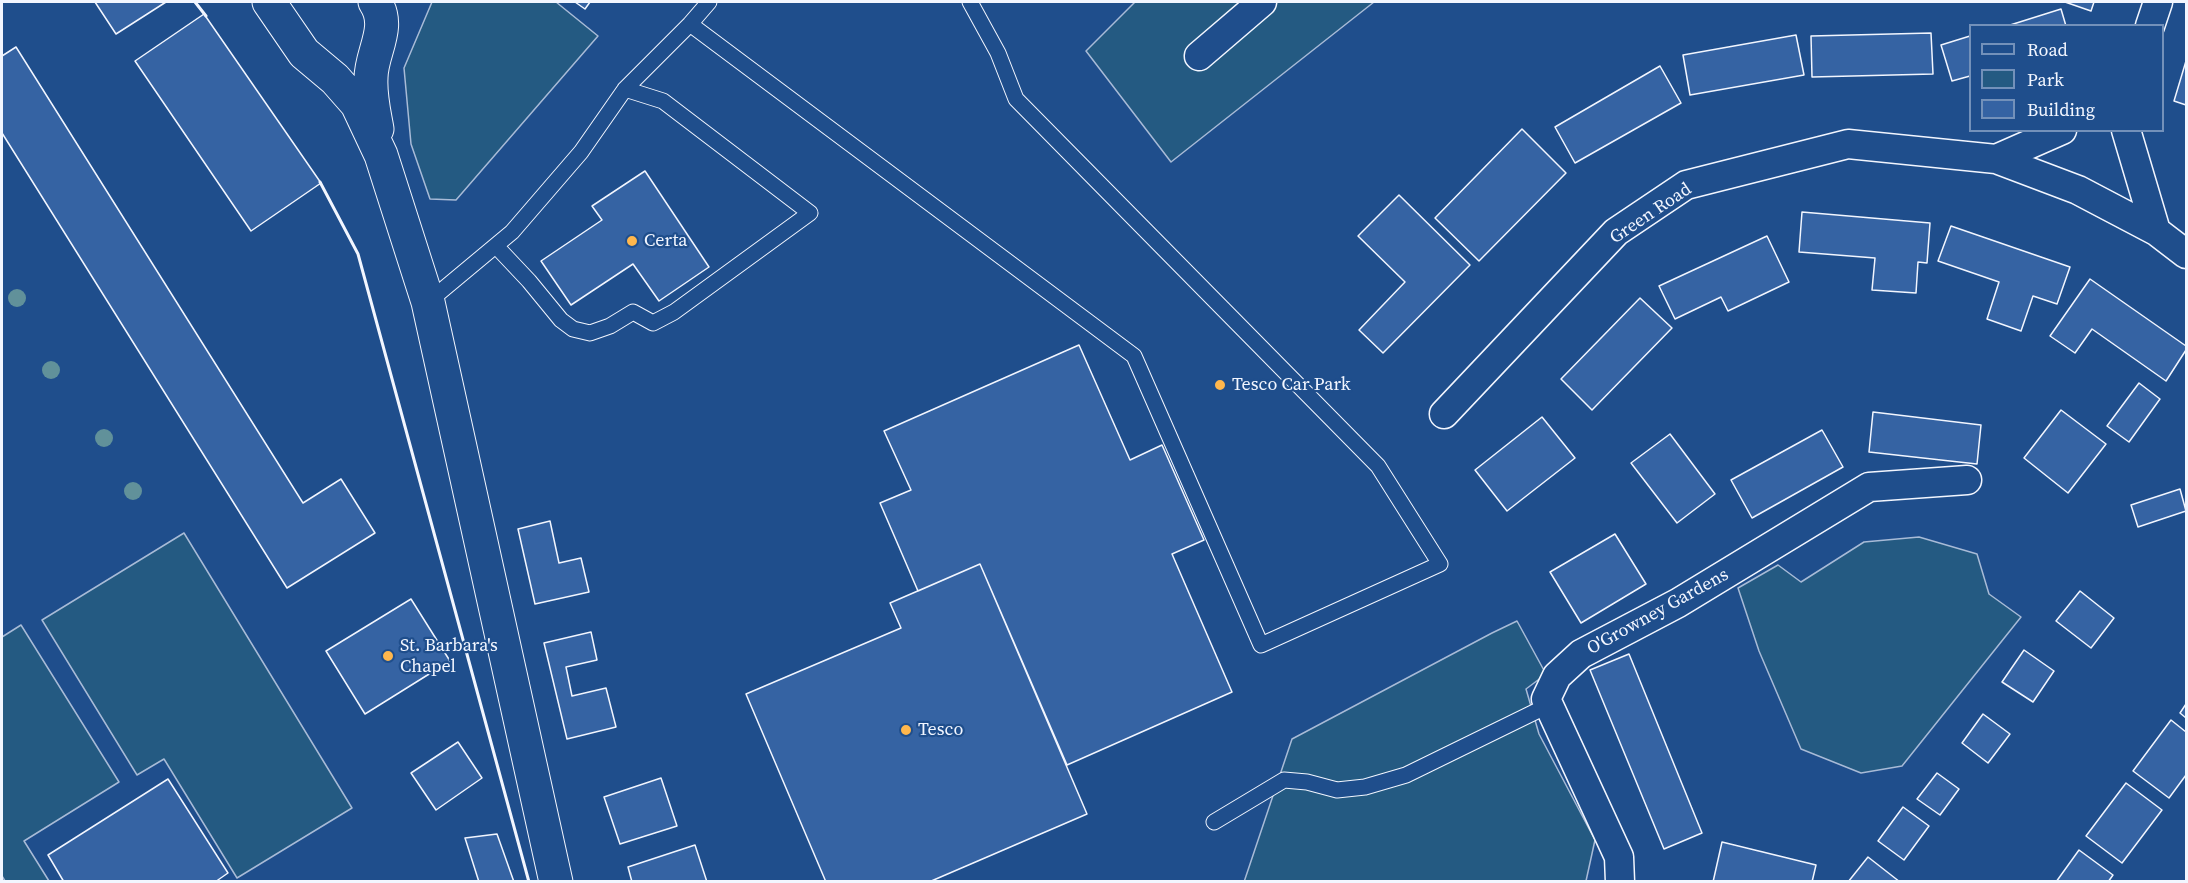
<!DOCTYPE html>
<style>
body{margin:0}
#map{position:relative;width:2188px;height:883px;overflow:hidden;background:#1f4e8c;font-family:"Source Serif 4",serif}
canvas{display:block}
.frame{position:absolute;inset:0;border:3px solid #f2f6ff;pointer-events:none}
.legend{position:absolute;left:1969px;top:24px;width:195px;height:108px;box-sizing:border-box;background:#1f4e8c;border:2px solid #7391ba;margin:0;padding:8px 10px;list-style:none;font-size:18px;color:#f2f6ff}
.legend li{display:flex;align-items:center;gap:12px;height:30px}
.legend b{width:30px;border:2px solid #7391ba}
</style>
<div id="map">
<canvas width="2188" height="883"></canvas>
<div class="frame"></div>
<ul class="legend">
<li><b style="height:8px;background:#1f4e8c"></b>Road</li>
<li><b style="height:16px;background:#245a82"></b>Park</li>
<li><b style="height:16px;background:#3563a3"></b>Building</li>
</ul>
</div>
<script>
const g = document.querySelector('canvas').getContext('2d');
g.lineJoin = 'round';
function paint(path, color) { g.fillStyle = color; g.fill(path, 'evenodd'); }
function stroke(path, color, width, dash) { g.strokeStyle = color; g.lineWidth = width; g.lineCap = dash ? 'butt' : 'round'; g.setLineDash(dash || []); g.stroke(path); }
function write(font, color, halo, rows, align = 'center') {
  g.font = font + ' "Source Serif 4",serif'; g.lineWidth = 4.5; g.setLineDash([]); g.textBaseline = 'middle'; g.strokeStyle = halo; g.fillStyle = color; for (const [text, x, y, turn = 0] of rows) {
    g.save(); g.translate(x, y); g.rotate((+turn || 0) * Math.PI / 180); g.textAlign = isNaN(turn) ? turn : align; if (halo) g.strokeText(text, 0, 0); g.fillText(text, 0, 0); g.restore();
  }
}
const green = new Path2D(`
 M432,2h124l42,34 -142,164 -26,-1 -19,-55 -7,-76z
 M1135,2h239l-203,160 -85,-111z
 M184,533l168,275 -115,70 -73,-119 -27,16 -95,-155z
 M1919,537l58,17 12,40 32,23 -119,149 -41,7 -60,-24 -42,-98 -21,-63 40,-23 23,17 63,-40z
 M1517,621l29,53 -20,15 13,45 56,106 -9,41 -342,1 48,-143 200,-106z
 M21,625l98,157 -95,59 25,40h-44l-3,-5v-239z`);
paint(green, '#245a82');
stroke(green, '#a8bbd7', 1.5);
const building = new Path2D(`
 M95,2h71l-50,32z
 M575,2h15l-5,7z
 M2065,2h29l-3,9z
 M2061,9l5,17h-59z
 M204,14l117,169 -70,48 -116,-170z
 M1931,33l2,41 -121,3 -1,-41z
 M1796,35l8,40 -114,20 -7,-40z
 M1970,36v40l-18,5 -11,-36z
 M16,47l287,456 38,-24 34,54 -88,55 -285,-455v-77z
 M2186,61v44l-12,-4z
 M1660,66l21,37 -106,60 -20,-36z
 M1522,129l44,44 -87,88 -44,-43z
 M645,171l64,96 -50,34 -26,-37 -62,41 -30,-44 61,-41 -10,-14z
 M1399,195l71,70 -87,88 -24,-23 46,-48 -47,-46z
 M1802,212l128,11 -3,40 -9,-1 -2,31 -44,-3 3,-32 -76,-6z
 M1951,226l119,41 -13,37 -24,-8 -12,35 -34,-12 12,-37 -61,-21z
 M1767,236l22,46 -61,29 -7,-14 -46,22 -16,-33z
 M2090,279l96,67v4l-20,31 -74,-52 -17,24 -25,-17z
 M1640,298l32,30 -80,82 -31,-31z
 M1079,345l51,115 32,-15 42,95 -32,14 60,138 -165,73 -87,-201 -62,27 -38,-88 31,-13 -27,-59z
 M2139,383l21,16 -31,43 -22,-16z
 M2061,410l45,34 -38,49 -44,-35z
 M1873,412l108,13 -4,39 -108,-12z
 M1542,417l33,41 -68,53 -32,-41z
 M1822,430l21,37 -91,51 -21,-38z
 M1670,434l45,60 -38,29 -46,-60z
 M2180,489l6,22 -48,16 -7,-22z
 M550,521l9,42 22,-5 8,34 -54,12 -17,-75z
 M1615,534l31,50 -65,39 -31,-51z
 M980,564l107,250 -158,68h-103l-80,-188 155,-66 -11,-25z
 M2080,591l34,27 -23,30 -35,-27z
 M411,599l39,62 -85,53 -39,-63z
 M591,632l6,28 -31,7 6,29 34,-8 10,39 -49,12 -23,-96z
 M2024,650l30,21 -21,31 -31,-20z
 M1629,654l73,179 -38,16 -74,-179z
 M2186,704v14l-6,-5z
 M1983,714l27,20 -22,29 -26,-20z
 M2171,720l15,12v43l-17,23 -36,-27z
 M458,742l24,36 -46,32 -25,-37z
 M1937,773l22,16 -19,26 -23,-16z
 M661,778l16,48 -57,18 -16,-47z
 M168,779l60,94 -13,9h-151l-16,-27z
 M2126,783l36,27 -40,53 -36,-27z
 M1903,807l26,19 -25,34 -26,-19z
 M497,834l17,48h-35l-14,-44z
 M1722,842l94,23 -4,17h-99z
 M695,845l12,37h-75l-4,-15z
 M2079,850l34,25 -5,7h-52z
 M1868,857l32,25h-52z`);
paint(building, '#3563a3');
stroke(building, '#f2f6ff', 1.5);
const lane = new Path2D(`
 M690,24l444,332 127,289 179,-81 -62,-98 -362,-367 -18,-46 -28,-51
 M496,246l33,35 32,39 12,9 17,4 20,-7 23,-14 20,11 21,-11 136,-99 -147,-112 -38,-12
 M428,302l84,-70 69,-80 44,-63 65,-65 19,-22
 M1214,822l70,-42 23,2 30,8 28,-3 41,-12 143,-70`);
const street = new Path2D(`
 M2150,26l8,-24
 M1199,56l63,-54
 M2126,130l30,101
 M1996,159l66,-29
 M1444,414l172,-182 70,-47 162,-41 148,15 82,31 78,41 30,23
 M1620,882l-1,-25 -73,-158 11,-23 24,-22 97,-51 191,-116 98,-7`);
const secondary = new Path2D(`
 M269,2l35,51 31,26 22,25 24,51 47,147 128,580
 M375,2c17,25 -4,50 -4,76 -1,18 3,34 6,51`);
stroke(lane, '#f2f6ff', 17);
stroke(street, '#f2f6ff', 31);
stroke(secondary, '#f2f6ff', 35);
stroke(lane, '#1f4e8c', 15);
stroke(street, '#1f4e8c', 28);
stroke(secondary, '#1f4e8c', 33);
stroke(new Path2D(`
 M195,2l11,14
 M320,182l38,72 171,628`), '#f2f6ff', 3);
g.fillStyle = '#61919a';
for (const [x, y] of [
 [17,298],
 [51,370],
 [104,438],
 [133,491]
]) { g.beginPath(); g.arc(x, y, 9, 0, 2 * Math.PI); g.fill(); }
for (const [x, y, r, color] of [
 [632,241,6,"#ffb74d"],
 [1220,385,6,"#ffb74d"],
 [388,656,6,"#ffb74d"],
 [906,730,6,"#ffb74d"]
]) { const dot = new Path2D(); dot.arc(x, y, r, 0, 2 * Math.PI); g.fillStyle = color; g.fill(dot); stroke(dot, '#1f4e8c', 2); }
write('18px', '#f2f6ff', '#1f4e8c', [
 ["Green Road",1651,214,-34],
 ["O'Growney Gardens",1658,612,-29]
]);
write('18px', '#f2f6ff', '#1f4e8c', [
 ["Certa",644,241],
 ["Tesco Car Park",1232,385],
 ["St. Barbara's",400,646],
 ["Chapel",400,667],
 ["Tesco",918,730]
], 'left');
</script>
